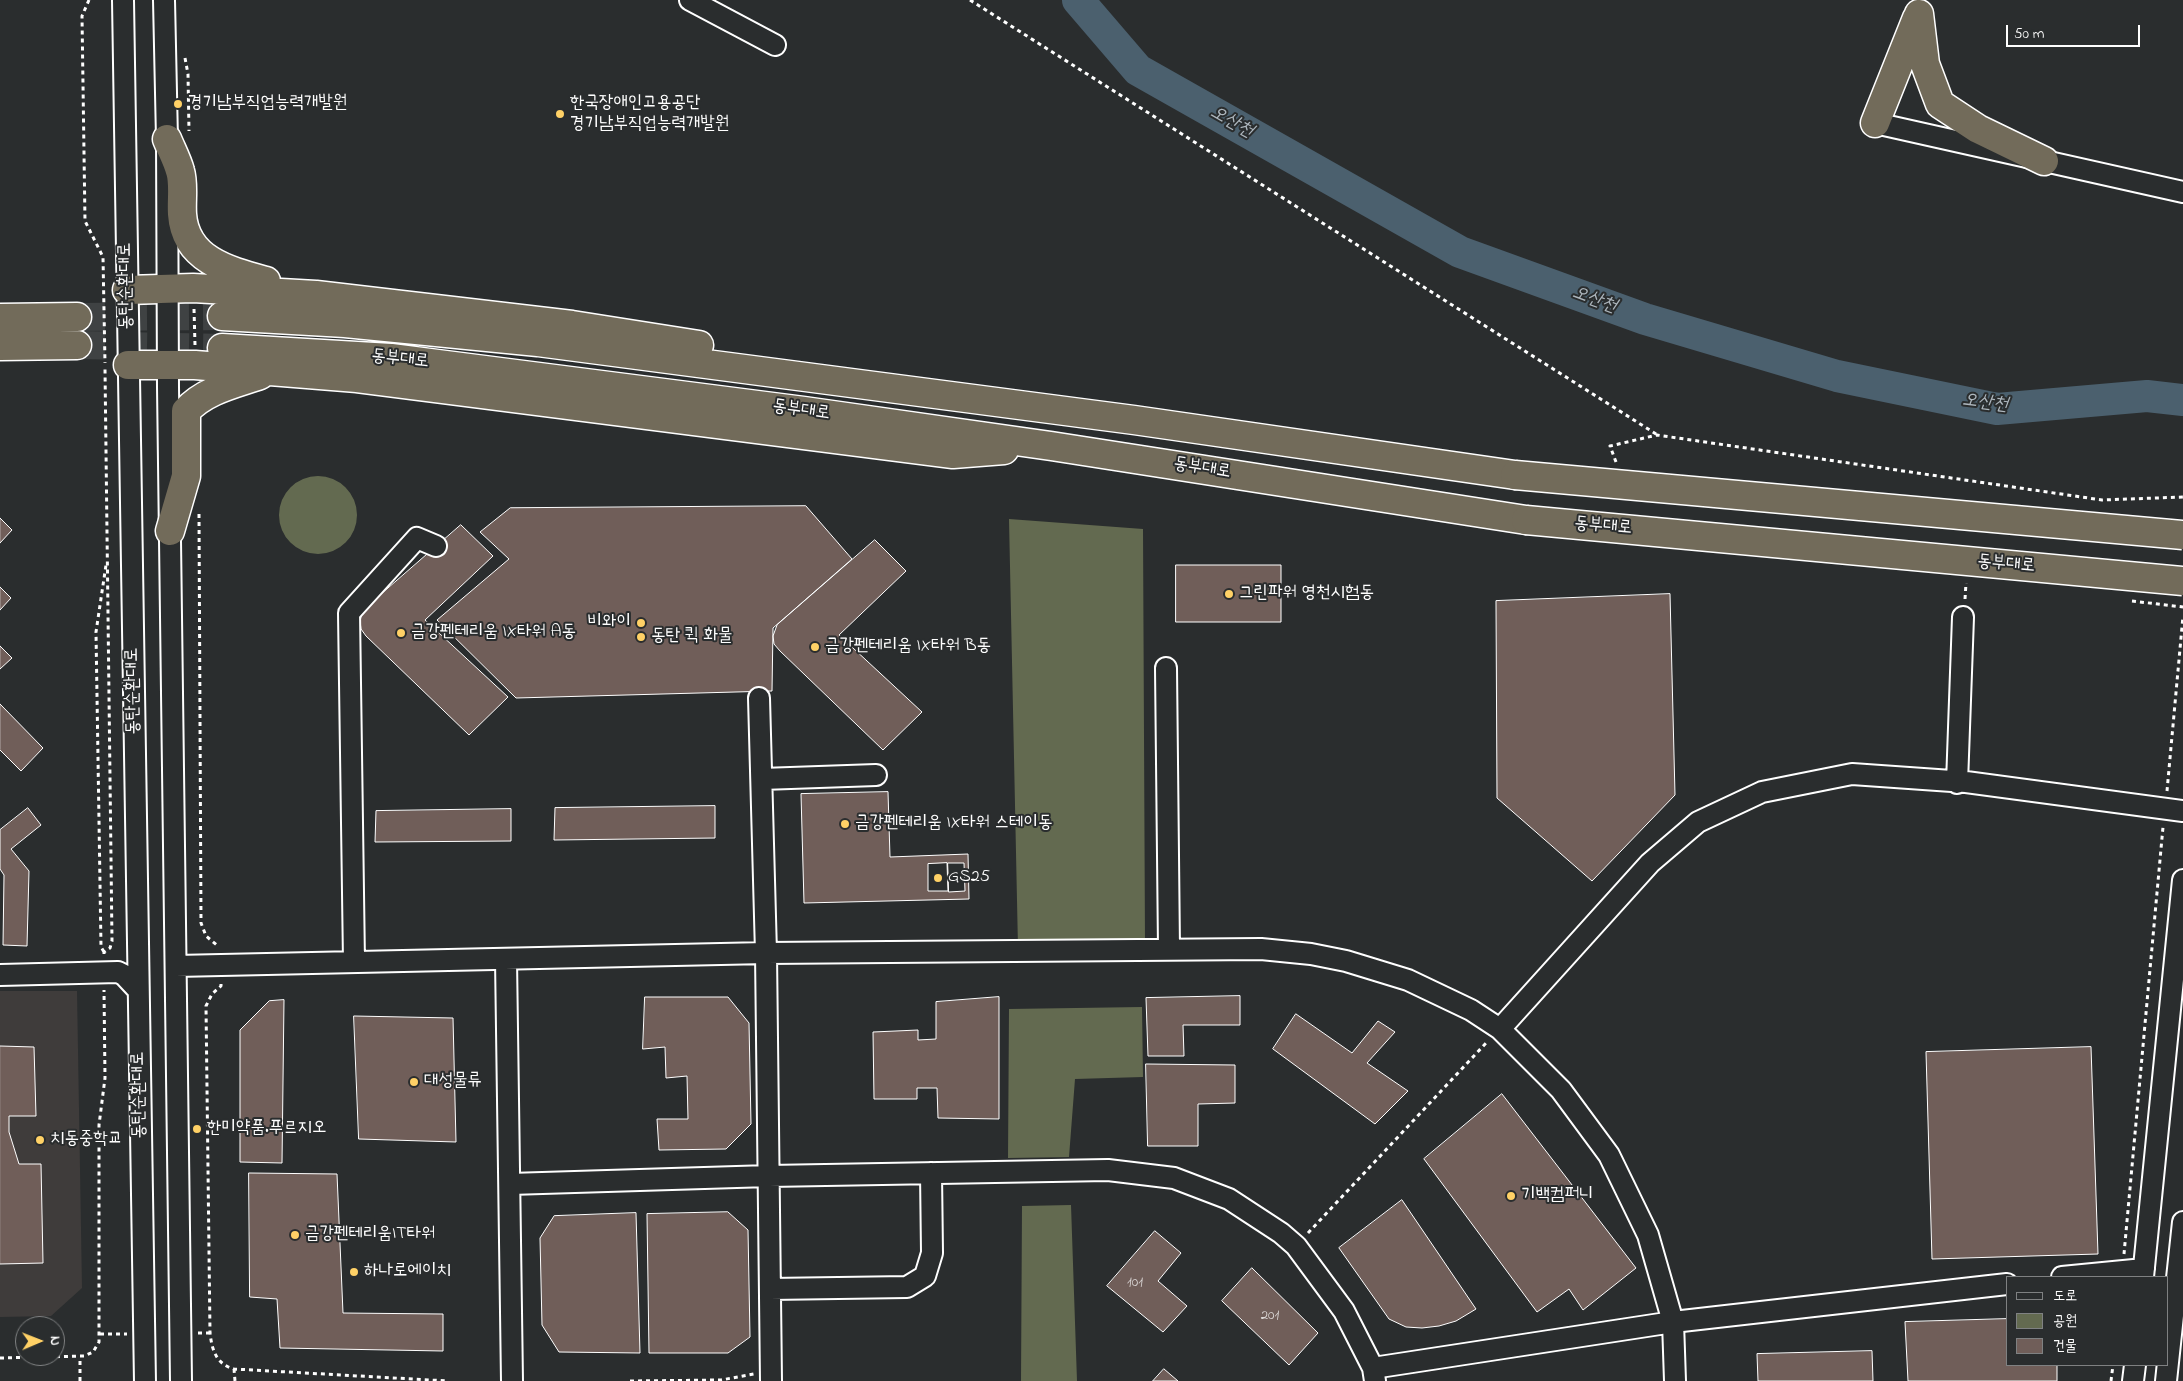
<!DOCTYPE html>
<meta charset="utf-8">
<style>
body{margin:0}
#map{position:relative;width:2183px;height:1381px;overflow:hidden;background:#2a2d2e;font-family:"Indie Flower","Poor Story",sans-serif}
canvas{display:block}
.legend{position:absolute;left:2006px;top:1276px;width:162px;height:90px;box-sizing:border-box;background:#2a2d2e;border:1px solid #7f8182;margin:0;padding:6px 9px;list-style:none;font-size:15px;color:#fff}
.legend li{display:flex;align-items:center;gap:10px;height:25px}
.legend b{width:25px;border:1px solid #7f8182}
.north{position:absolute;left:15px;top:1316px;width:50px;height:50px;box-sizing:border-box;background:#2a2d2e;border:1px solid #7f8182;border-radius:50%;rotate:89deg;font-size:14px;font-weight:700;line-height:20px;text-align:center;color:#fff}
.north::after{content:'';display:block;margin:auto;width:18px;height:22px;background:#ffd166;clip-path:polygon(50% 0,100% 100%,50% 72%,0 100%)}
.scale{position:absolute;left:2006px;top:25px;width:134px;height:22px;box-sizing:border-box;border:2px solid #fff;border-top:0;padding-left:6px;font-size:15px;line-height:18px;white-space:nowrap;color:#fff;-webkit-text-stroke:4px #2a2d2e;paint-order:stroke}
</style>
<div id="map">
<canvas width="2183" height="1381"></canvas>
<ul class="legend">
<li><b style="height:6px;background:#2a2d2e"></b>도로</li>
<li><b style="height:14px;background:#636a50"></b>공원</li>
<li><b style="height:14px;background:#705e59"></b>건물</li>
</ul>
<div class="north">N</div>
<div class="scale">50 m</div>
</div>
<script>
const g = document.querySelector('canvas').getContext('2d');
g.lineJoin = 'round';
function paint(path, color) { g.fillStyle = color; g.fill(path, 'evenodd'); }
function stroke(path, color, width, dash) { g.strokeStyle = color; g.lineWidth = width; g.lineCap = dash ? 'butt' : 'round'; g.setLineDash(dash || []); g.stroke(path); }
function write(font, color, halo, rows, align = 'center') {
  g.font = font + ' "Indie Flower","Poor Story",sans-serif'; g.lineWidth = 4; g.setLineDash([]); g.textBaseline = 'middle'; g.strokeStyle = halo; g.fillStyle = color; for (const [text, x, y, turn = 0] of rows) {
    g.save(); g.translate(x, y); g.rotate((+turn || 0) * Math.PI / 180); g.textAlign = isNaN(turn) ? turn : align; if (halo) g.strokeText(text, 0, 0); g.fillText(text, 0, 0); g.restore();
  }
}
paint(new Path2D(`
 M0,991h77l5,297 -31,28 -51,1z`), '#3f3c3b');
paint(new Path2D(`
 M279 515a39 39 0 1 1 78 0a39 39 0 1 1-78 0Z
 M1009,519l134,10 2,413 -127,6z
 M1142,1007l1,70 -68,2 -6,78 -61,1 1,-149z
 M1071,1205l6,176h-56l1,-175z`), '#636a50');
stroke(new Path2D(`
 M1078,0l60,70 322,182 185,67 192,57 160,33 150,-13 36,4`), '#4b606e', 32);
const building = new Path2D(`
 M806,506l46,53 -79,69 -1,63 -256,7 -79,-78 72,-61 -29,-27 30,-24z
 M0,518l12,12 -12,13z
 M461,525l32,31 -68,64 83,77 -39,38 -103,-99 -5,-7 -1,-8 3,-11z
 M875,540l31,31 -67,64 83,77 -39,38 -103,-99 -6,-7 -1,-8 4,-11z
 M1176,565h105v57h-105z
 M0,587l11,11 -11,12z
 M1670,594l5,201 -83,86 -95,-83 -1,-197z
 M0,646l12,12 -12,11z
 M0,704l43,44 -22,23 -21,-21z
 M888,792l2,65 78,-3 1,45 -165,4 -3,-109z
 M715,806v32l-161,2 1,-32z
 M28,808l13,17 -30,24 18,22 -2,75 -24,-1 1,-70 -4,-6v-39z
 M511,809v32l-136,1 1,-31z
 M947,863l1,28h-20v-27z
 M948,863h16l1,28 -16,1z
 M1240,996v29h-57l1,31h-36l-2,-58z
 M645,997h83l21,26 2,101 -25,25 -67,1 -2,-31h31l-1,-43 -21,2 -1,-31 -22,2z
 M999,997v122l-61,-1 -1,-30h-20v11h-43l-1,-67 45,-2v10l18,-1v-37z
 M284,1000l-2,163 -42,-1v-132l29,-29z
 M1296,1014l56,39 26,-32 17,11 -28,31 41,28 -33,33 -102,-75z
 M354,1016l99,2 3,124 -97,-3z
 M0,1046l34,1 2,69h-27v16l10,32h22l2,99 -43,1z
 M2091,1047l7,207 -166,5 -6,-207z
 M1146,1064l89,1v38l-37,1v42h-50z
 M1502,1094l134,174 -53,42 -14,-21 -32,23 -113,-153z
 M249,1173l88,1 6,139 100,1v37l-163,-3 -3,-49 -27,-2z
 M1402,1200l74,109 -20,12 -17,5 -17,2 -16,-1 -17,-8 -50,-71z
 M728,1212l20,18 2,107 -22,16h-79l-2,-139z
 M636,1213l4,140 -81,-1 -17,-27 -2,-87 14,-22z
 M1155,1231l26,22 -23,28 29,25 -24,26 -56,-46z
 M1252,1268l66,65 -29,32 -67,-64z
 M2007,1319v46h50v16h-149l-3,-59z
 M1872,1351l1,30h-115l-1,-27z
 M1164,1369l14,12h-25z`);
paint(building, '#705e59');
stroke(building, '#fff', 1);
stroke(new Path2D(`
 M77,317l145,-1
 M77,345l145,3`), '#3f4243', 28, [28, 14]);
const minor = new Path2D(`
 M123,0l22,1381
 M164,0l3,139 1,248 13,994
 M690,0l85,45
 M1875,123l308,69
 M1166,668l3,281
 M759,698l7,255 5,428
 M762,779l114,-4
 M1957,783l6,-166
 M506,959l6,422
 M354,962l-5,-349 68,-75 19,8
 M176,966l590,-13 495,-4 50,5 35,7 62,19 63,30 29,19 61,61 48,65 39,80 25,87 2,59
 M0,975l118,-3 6,3 14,15
 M1500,1029l150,-166 48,-41 64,-30 90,-18 114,8 217,29
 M510,1184l259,-8 339,-6 66,8 55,21 52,34 15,13 48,65 29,57 2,13
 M2062,1277l82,-8
 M2143,1277l40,-397
 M770,1289l137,-2 18,-11 7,-23 -1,-80
 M1373,1368l300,-46 334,-38
 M2133,1381l2,-16
 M2166,1381l17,-159`);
const highway = new Path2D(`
 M1919,14l6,50 15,40 38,25 66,32
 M1875,123l42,-105
 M167,139c4,10 10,21 13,32 4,13 1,29 2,43 3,46 47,57 84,67
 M127,290l66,-2 123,7 256,30 127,20
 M222,316l123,7 193,19 596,78 381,55
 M0,318l77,-1
 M0,346l77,-1
 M222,348l169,10 413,53 247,35 475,74
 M128,365h67l162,13 596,76 51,-4
 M170,531l16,-55v-65c19,-21 48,-27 74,-36`);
stroke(minor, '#fff', 24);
stroke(highway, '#fff', 31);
stroke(new Path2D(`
 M89,0l-7,16 3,205 18,36 2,106
 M970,0l686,434
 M185,58l3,16 1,57
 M194,309l1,36
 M1616,462l-6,-16 47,-11 445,65 81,-3
 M199,514l2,409 5,13 12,10
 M1965,599l1,-16
 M2132,601l51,6
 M2167,791l16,-175
 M104,952l-3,-5 -5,-315 10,-67
 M104,954v-2l6,-4 2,-7 -7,-572
 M221,984v2l-9,8 -6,12 4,327c2,17 6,31 24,36l214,12
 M1308,1233l179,-191
 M2124,1254l39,-427
 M198,1333h12
 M100,1334h27
 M0,1358l84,-2 9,-4 6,-10v-217l6,-47 -1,-88
 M234,1369l1,12
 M80,1381v-24
 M630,1381l91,-1 33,-6
 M2111,1381l2,-16`), '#fff', 3, [4, 4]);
stroke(minor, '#2a2d2e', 20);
stroke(highway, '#726b5a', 28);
const highwayBridge = new Path2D(`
 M1515,475l668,60
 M1526,520l657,61`);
stroke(highwayBridge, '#fff', 31, []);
stroke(highwayBridge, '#726b5a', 28);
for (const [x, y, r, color] of [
 [178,104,5,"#ffd166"],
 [560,114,5,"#ffd166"],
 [1229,594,5,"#ffd166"],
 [641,623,5,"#ffd166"],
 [401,633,5,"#ffd166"],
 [641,637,5,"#ffd166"],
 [815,647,5,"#ffd166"],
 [845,824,5,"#ffd166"],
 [938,878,5,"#ffd166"],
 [414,1082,5,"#ffd166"],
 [197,1129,5,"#ffd166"],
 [40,1140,5,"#ffd166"],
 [1511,1196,5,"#ffd166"],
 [295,1235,5,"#ffd166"],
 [354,1272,5,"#ffd166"]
]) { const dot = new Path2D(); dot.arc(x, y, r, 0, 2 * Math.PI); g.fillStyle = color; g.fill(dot); stroke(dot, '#2a2d2e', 2); }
write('15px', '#dbd7d6', null, [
 ["101",1135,1284],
 ["201",1270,1317]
]);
write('18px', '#fff', '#2a2d2e', [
 ["경기남부직업능력개발원",188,104],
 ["한국장애인고용공단",570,104],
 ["경기남부직업능력개발원",570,125],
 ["그린파워 영천시험동",1239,594],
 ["비와이",631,623,"right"],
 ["금강펜테리움 IX타워 A동",411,633],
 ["동탄 퀵 화물",651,637],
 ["금강펜테리움 IX타워 B동",825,647],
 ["금강펜테리움 IX타워 스테이동",855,824],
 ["GS25",948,878],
 ["대성물류",424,1082],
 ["한미약품.푸르지오",207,1129],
 ["치동중학교",50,1140],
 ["기백컴퍼니",1521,1196],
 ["금강펜테리움IT타워",305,1235],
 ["하나로에이치",364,1272]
], 'left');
write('18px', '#fff', '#2a2d2e', [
 ["동탄순환대로",127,286,-91],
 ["동부대로",400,360,6],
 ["동부대로",801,411,8],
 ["동부대로",1202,469,9],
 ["동부대로",1603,527,5],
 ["동부대로",2006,565,5],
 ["동탄순환대로",134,691,-91],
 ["동탄순환대로",140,1095,-91]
]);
write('italic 19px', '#aeb7be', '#2a2d2e', [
 ["오산천",1231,123,29],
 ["오산천",1594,301,20],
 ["오산천",1985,404,7]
]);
</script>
